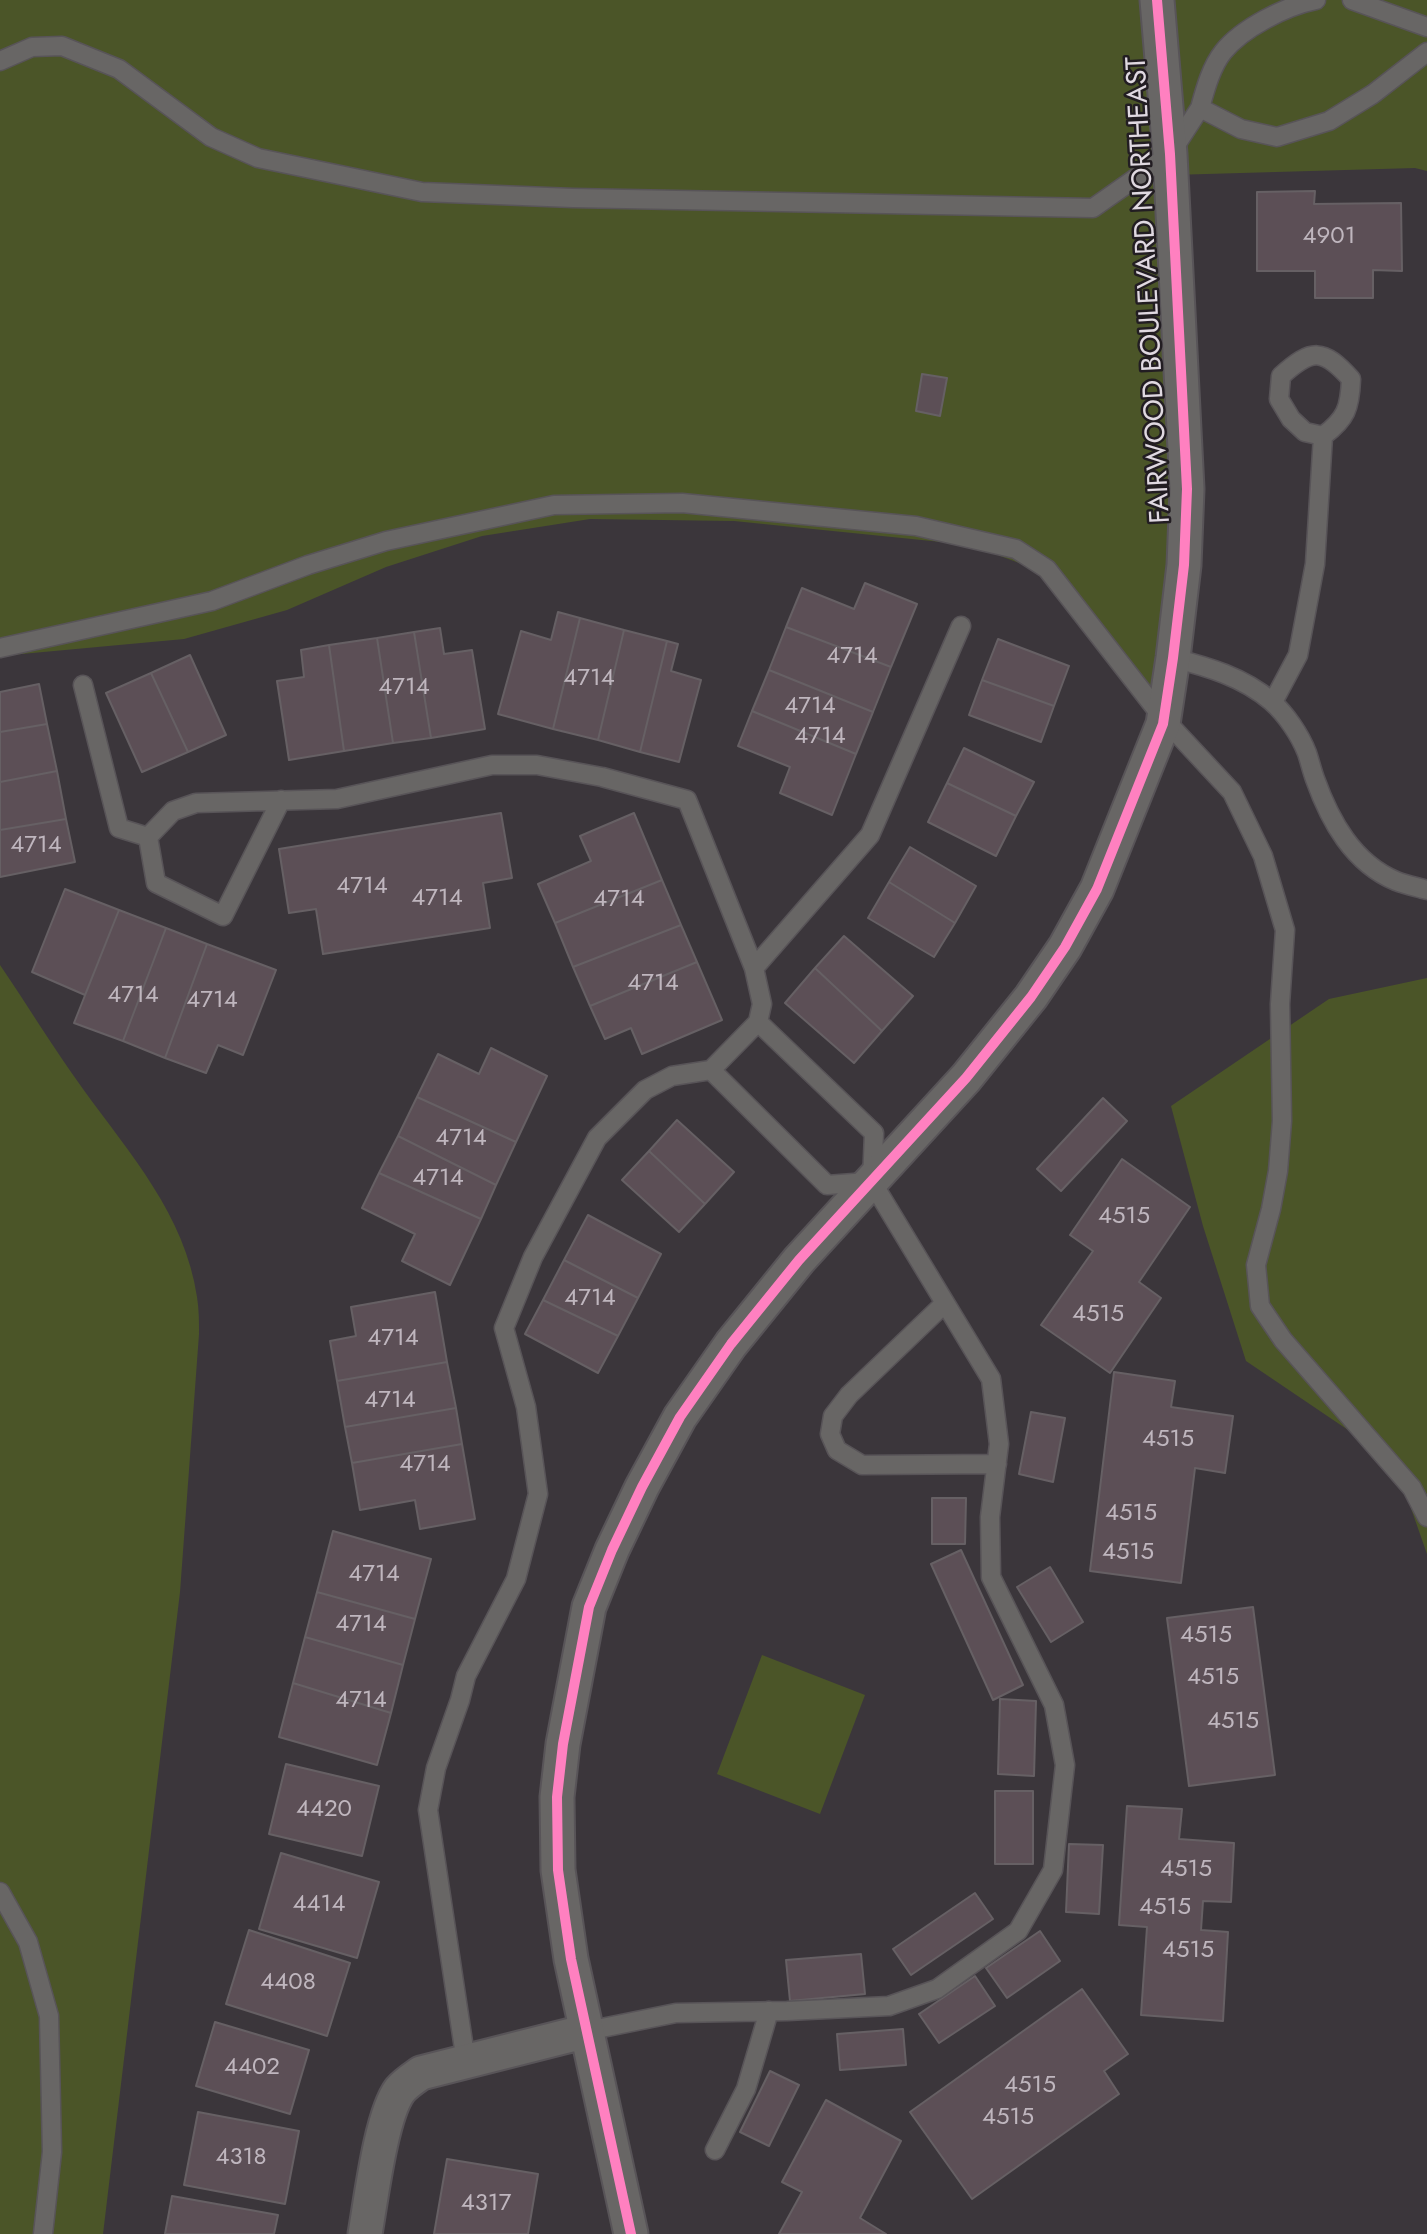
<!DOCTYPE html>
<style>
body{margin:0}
canvas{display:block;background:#3b363b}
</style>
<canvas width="1427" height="2234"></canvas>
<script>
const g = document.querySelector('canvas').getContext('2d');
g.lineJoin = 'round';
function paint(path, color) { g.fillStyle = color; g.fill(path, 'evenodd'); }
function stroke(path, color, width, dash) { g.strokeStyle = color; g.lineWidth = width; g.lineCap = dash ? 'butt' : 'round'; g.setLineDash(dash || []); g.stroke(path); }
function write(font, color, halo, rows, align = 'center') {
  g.font = font + ' Jost,sans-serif'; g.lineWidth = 5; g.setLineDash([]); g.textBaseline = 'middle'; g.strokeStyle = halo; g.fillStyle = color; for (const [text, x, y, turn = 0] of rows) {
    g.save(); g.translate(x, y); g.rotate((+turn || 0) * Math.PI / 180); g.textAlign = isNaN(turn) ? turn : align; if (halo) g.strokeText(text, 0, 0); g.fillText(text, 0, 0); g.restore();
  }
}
paint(new Path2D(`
 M0,0h1427v171l-12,-3 -244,7 16,314 -24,235 -79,-111 -49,-44 -64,-24 -237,-24 -144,-2 -108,17 -96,31 -99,43 -103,29 -184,17z
 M0,965c28,41 54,84 83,124 47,65 102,126 114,208 2,12 2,25 2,37l-19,258 -77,642h-103z
 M1427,978v576l-21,-60 -55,-62 -105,-71 -43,-135 -32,-120 158,-107z
 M762,1655l103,40 -45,119 -103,-40z`), '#4b5528');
const building = new Path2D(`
 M1315,191l-1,13 87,-1 1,68 -29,-1v28h-58v-27h-58v-79z
 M922,374l25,4 -7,38 -24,-5z
 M865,583l52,21 -26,63 -105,-40 16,-39 52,21z
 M558,612l22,6 -27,111 -55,-15 23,-83 30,9z
 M580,618l44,12 -26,110 -45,-11z
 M786,627l105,40 -18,45 -104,-42z
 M440,628l4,26 28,-4 13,79 -54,9 -17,-106z
 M624,630l43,11 -27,111 -42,-12z
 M414,632l17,106 -38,5 -16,-105z
 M377,638l16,105 -49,8 -15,-106z
 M998,639l71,27 -15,40 -72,-26z
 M667,641l11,3 -7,27 30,9 -22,82 -39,-10z
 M329,645l15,106 -55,9 -12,-79 27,-4 -3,-27z
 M190,655l36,80 -38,17 -37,-79z
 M769,670l104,42 -17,42 -104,-43z
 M151,673l37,79 -46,20 -36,-79z
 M982,680l72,26 -13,36 -72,-27z
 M39,684l8,40 -47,8v-40z
 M752,711l104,43 -24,61 -52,-22 10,-26 -52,-21z
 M47,724l10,47 -57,11v-50z
 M964,748l70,34 -18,34 -69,-33z
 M57,771l9,48 -66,11v-48z
 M947,783l69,33 -20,40 -68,-34z
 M501,813l11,65 -29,5 7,45 -167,26 -7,-45 -27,4 -10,-64z
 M634,813l28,67 -107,43 -17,-39 53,-23 -11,-25z
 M66,819l9,43 -75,15v-47z
 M910,847l66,39 -21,37 -66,-41z
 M662,880l19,45 -108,42 -18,-44z
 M889,882l66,41 -21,34 -66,-39z
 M65,889l54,21 -34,85 -53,-23z
 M119,910l47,18 -43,113 -49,-18z
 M681,925l16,37 -107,44 -17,-39z
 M166,928l41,16 -42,114 -42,-17z
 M844,936l69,60 -31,35 -67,-63z
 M207,944l69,26 -33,85 -25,-10 -12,28 -41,-15z
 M697,962l25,58 -80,34 -11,-26 -26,11 -15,-33z
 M815,968l67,63 -28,32 -69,-60z
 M491,1048l56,28 -31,66 -99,-45 21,-43 41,20z
 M417,1097l99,45 -20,43 -98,-49z
 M1103,1098l24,23 -66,70 -24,-22z
 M677,1120l57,52 -29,32 -56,-53z
 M398,1136l98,49 -15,34 -102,-46z
 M649,1151l56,53 -26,28 -57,-52z
 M1122,1159l68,48 -51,75 22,16 -51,75 -69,-48 52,-74 -23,-16z
 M379,1173l102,46 -31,66 -48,-24 13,-27 -53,-26z
 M588,1215l73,39 -23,44 -74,-38z
 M564,1260l74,38 -20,38 -75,-36z
 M435,1292l12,70 -110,19 -7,-40 26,-5 -5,-29z
 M543,1300l75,36 -20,37 -73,-39z
 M447,1362l9,46 -111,19 -8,-46z
 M1114,1372l61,9 -4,26 62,9 -8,57 -30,-5 -14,115 -91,-12z
 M456,1408l6,36 -110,19 -7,-36z
 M1031,1412l34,6 -12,64 -34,-8z
 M462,1444l13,75 -55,10 -5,-29 -55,10 -8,-47z
 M932,1498h34l-1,46h-33z
 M333,1531l98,28 -16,60 -98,-27z
 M961,1550l62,135 -30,15 -62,-136z
 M1050,1567l33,55 -32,20 -34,-55z
 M317,1592l98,27 -12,46 -98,-28z
 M1253,1607l22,168 -86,11 -22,-168z
 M305,1637l98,28 -12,48 -98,-30z
 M293,1683l98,30 -14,52 -98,-28z
 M1000,1699l36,2 -2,75 -36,-2z
 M286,1764l93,22 -17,70 -93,-22z
 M995,1791h38v73h-38z
 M1127,1806l55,3 -3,30 55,4 -3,59 -28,-1 -2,29 27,2 -5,89 -82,-6 6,-88 -28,-2z
 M1069,1844l34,1 -4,69 -33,-2z
 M281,1853l98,29 -22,76 -98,-29z
 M975,1893l18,26 -82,56 -18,-26z
 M249,1930l101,33 -23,73 -101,-32z
 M1040,1931l20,30 -53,37 -21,-30z
 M861,1954l4,40 -75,7 -4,-41z
 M975,1976l20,30 -56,37 -20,-29z
 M1082,1989l46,65 -24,17 15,23 -147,105 -62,-87z
 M215,2022l94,28 -19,64 -94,-28z
 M903,2029l3,36 -66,5 -3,-36z
 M770,2071l29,14 -30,61 -29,-14z
 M826,2100l75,41 -41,77 26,16h-107l23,-42 -20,-10z
 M198,2112l101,19 -14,73 -101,-19z
 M447,2159l91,15 -10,60h-94z
 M172,2196l106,19 -4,19h-109z`);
paint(building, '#5c4f56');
stroke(building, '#666064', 2);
const service = new Path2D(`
 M1352,0l75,27
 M0,61l32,-14 30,-1 57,23 92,68 47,21 164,34 151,6 520,10 77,-54 30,-46 41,21 36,8 52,-16 44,-27 54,-42
 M1200,108c5,-18 11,-41 23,-56 19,-24 63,-46 93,-52
 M0,648l212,-47 96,-36 78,-24 168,-36 128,-2 234,23 100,23 31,20 116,149 69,74 31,64 22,74 -5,74 2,117 -4,50 -7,38 -15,56 4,41 23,34 129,148 15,29
 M1173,658c35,9 70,19 98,43 15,13 29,34 36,52 3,9 5,18 8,26 15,42 38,84 81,102 10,4 21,6 31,9
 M83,685l36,143 29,9 25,-26 23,-8 141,-4 155,-34h45l65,12 85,23 67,168 8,36 -4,18 -47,48 -39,6 -27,14 -48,48 -64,119 -29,71 22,79 12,87 -22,85 -50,97 -6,24 -24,68 -8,42 38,252
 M1273,702l25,-47 17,-91 8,-128c23,-17 27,-28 28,-57 -28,-31 -39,-31 -70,-3l-2,23 12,20 14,13 18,4
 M148,837l8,46 67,33 58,-116
 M754,968l116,-133 91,-209
 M711,1070l116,115 41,-3
 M945,1303l-96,92 -16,21 -3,18 7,16 25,15 135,-1
 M0,1892l28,50 21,74 3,136 -9,82
 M587,2031l89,-18 111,-2 102,-5 48,-17 81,-58 35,-61 12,-105 -11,-60 -63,-128 -1,-60 9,-73 -8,-65 -119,-197 2,-49 -116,-111
 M715,2150l31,-61 23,-78`);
const minor = new Path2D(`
 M365,2234c6,-34 16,-119 35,-144 6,-7 14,-12 21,-17l166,-42
 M631,2234l-60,-275 -13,-89 -1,-73 6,-53 26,-137 23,-57 30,-63 38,-70 51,-73 68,-84 167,-182 65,-81 34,-50 32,-58 66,-165 10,-66 11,-93 3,-76 -17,-335 -13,-154`);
stroke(service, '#585458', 21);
stroke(minor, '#585458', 37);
stroke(service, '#686665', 18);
stroke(minor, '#686665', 33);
stroke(new Path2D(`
 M631,2234l-60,-275 -13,-89 -1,-73 6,-53 26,-137 23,-57 30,-63 38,-70 51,-73 68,-84 167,-182 65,-81 34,-50 32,-58 66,-165 10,-66 11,-93 3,-76 -17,-335 -13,-154`), '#ff80c0', 10);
write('24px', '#bfb6be', null, [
 ["4901",1329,237],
 ["4714",852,657],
 ["4714",589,679],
 ["4714",404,688],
 ["4714",810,707],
 ["4714",820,737],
 ["4714",36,846],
 ["4714",362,887],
 ["4714",437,899],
 ["4714",619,900],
 ["4714",653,984],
 ["4714",133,996],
 ["4714",212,1001],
 ["4714",461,1139],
 ["4714",438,1179],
 ["4515",1124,1217],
 ["4714",590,1299],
 ["4515",1098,1315],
 ["4714",393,1339],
 ["4714",390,1401],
 ["4515",1168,1440],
 ["4714",425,1465],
 ["4515",1131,1514],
 ["4515",1128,1553],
 ["4714",374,1575],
 ["4714",361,1625],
 ["4515",1206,1636],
 ["4515",1213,1678],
 ["4714",361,1701],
 ["4515",1233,1722],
 ["4420",324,1810],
 ["4515",1186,1870],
 ["4414",319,1905],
 ["4515",1165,1908],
 ["4515",1188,1951],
 ["4408",288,1983],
 ["4402",252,2068],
 ["4515",1030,2086],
 ["4515",1008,2118],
 ["4318",241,2158],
 ["4317",486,2204]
]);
write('28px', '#e0d9e1', '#221d22', [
 ["FAIRWOOD BOULEVARD NORTHEAST",1150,290,-93]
]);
</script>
